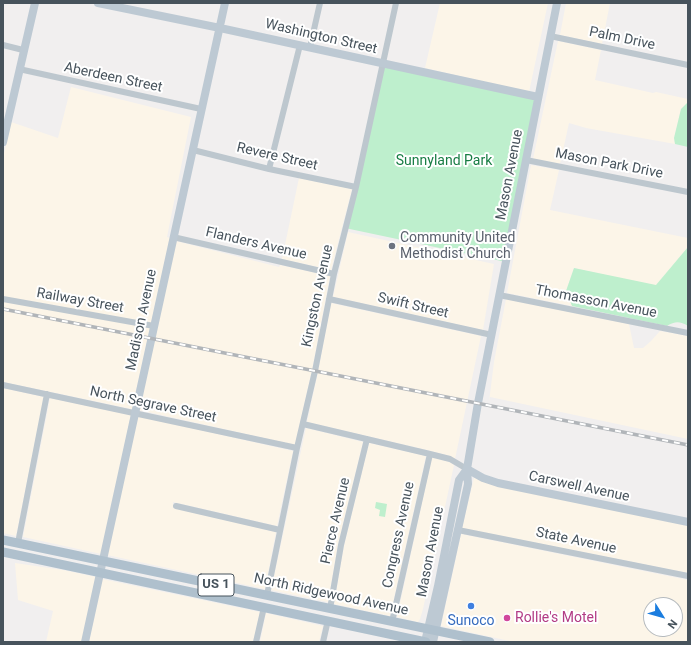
<!DOCTYPE html>
<style>
body{margin:0}
#map{position:relative;width:691px;height:645px;overflow:hidden;background:#f1efef;font-family:Roboto,sans-serif}
canvas{display:block}
.frame{position:absolute;inset:0;border:4px solid #47535c;pointer-events:none}
.north{position:absolute;left:643px;top:597px;width:40px;height:40px;box-sizing:border-box;background:#fff;border:1px solid #b5babe;border-radius:50%;rotate:127deg;font-size:11px;font-weight:700;line-height:16px;text-align:center;color:#47535c}
.north::after{content:'';display:block;margin:auto;width:14px;height:18px;background:#1b7ddf;clip-path:polygon(50% 0,100% 100%,50% 72%,0 100%)}
</style>
<div id="map">
<canvas width="691" height="645"></canvas>
<div class="frame"></div>
<div class="north">N</div>
</div>
<script>
const g = document.querySelector('canvas').getContext('2d');
g.lineJoin = 'round';
function paint(path, color) { g.fillStyle = color; g.fill(path, 'evenodd'); }
function stroke(path, color, width, dash) { g.strokeStyle = color; g.lineWidth = width; g.lineCap = dash ? 'butt' : 'round'; g.setLineDash(dash || []); g.stroke(path); }
function write(font, color, halo, rows, align = 'center') {
  g.font = font + ' Roboto,sans-serif'; g.lineWidth = 4; g.setLineDash([]); g.textBaseline = 'middle'; g.strokeStyle = halo; g.fillStyle = color; for (const [text, x, y, turn = 0] of rows) {
    g.save(); g.translate(x, y); g.rotate((+turn || 0) * Math.PI / 180); g.textAlign = isNaN(turn) ? turn : align; if (halo) g.strokeText(text, 0, 0); g.fillText(text, 0, 0); g.restore();
  }
}
paint(new Path2D(`
 M440,3h108l-19,89 -104,-24z
 M566,3h44l-8,41 -42,-9z
 M558,41l43,9 -6,30 58,13 3,-1 32,7v3l-7,7 -7,29 1,6 -89,-16 -17,-5 -9,41 -27,-5z
 M71,87l120,30 -24,120 3,1 -38,171 -129,-27v-224l8,-36 47,16z
 M531,165l28,5 -9,40 138,28v9l-32,39 -82,-18 -8,23 6,15 -65,-13z
 M299,178l53,11 -21,81 -49,-11z
 M348,232l146,32 -11,66 -150,-33z
 M176,241l103,26 1,-2 50,11 -18,94 -17,75 -156,-35z
 M506,299l123,25 5,24h9l8,-7 9,-10 28,5v103l-198,-42 -1,5 5,-40z
 M331,303l150,33 -26,123 -5,-3 -23,-6 -120,-28 11,-50z
 M3,388l41,9 -28,139 -13,-3z
 M50,398l81,17 -30,139 -78,-17z
 M138,416l155,35 -16,75 -104,-24v6l103,24 -11,57 -158,-34z
 M306,428l57,14 -25,102 -10,58 -57,-12z
 M369,443l57,13 -36,160 -56,-12 10,-58z
 M432,457l17,5 5,3 -31,144 -3,10 -2,3 -21,-5z
 M474,478l214,47v48l-226,-45z
 M461,534l227,46v62h-174l-73,-16zM651,605h24v24h-24z
 M15,563l48,7 33,7 -14,65h-36l7,-31 -35,-11z
 M102,579l158,33 -7,30h-164z
 M266,613l57,13 -4,16h-59z`), '#fcf5e8');
paint(new Path2D(`
 M383,64l155,33 -32,165 -161,-34z
 M688,102v45l-13,-3 -1,-6 7,-29z
 M688,247v79c-8,-5 -13,-5 -21,0l-95,-20 -6,-15 8,-23 82,17z
 M376,502l11,2 -2,13 -6,-1 1,-6 -5,-2z`), '#beefcd');
stroke(new Path2D(`
 M550,36l138,29
 M3,45l20,5
 M310,47l10,-44
 M19,69l182,40
 M193,150l76,19 87,18
 M526,160l162,32
 M269,169l31,-124
 M173,237l161,37
 M499,295l189,38
 M3,299l151,27
 M329,299l163,36
 M3,385l294,63
 M303,424l127,30 20,5 17,10
 M176,506l104,24
 M458,530l230,46
 M18,543l29,-149
 M267,595l30,-147 18,-77 19,-97 22,-87 40,-184
 M330,609l11,-64 26,-106
 M392,622l38,-168
 M256,642l8,-35
 M323,642l5,-22`), '#bdc7ce', 6);
stroke(new Path2D(`
 M98,3l122,25 318,69
 M3,142l32,-139
 M467,469l16,9 15,5 190,39
 M85,642l140,-639
 M425,642l13,-56 21,-106 8,-11
 M433,642l35,-158 -1,-15 11,-66 79,-400`), '#bdc9d3', 8);
stroke(new Path2D(`
 M3,540l487,102
 M3,552l423,90`), '#afc0cd', 9);
const rail = new Path2D(`
 M3,309l685,136`);
stroke(rail, '#b1b5b9', 3.5);
stroke(rail, '#fff', 2, [6]);
for (const [x, y, r, color] of [
 [392,246,4,"#6b7280"],
 [471,606,4,"#3f7fe0"],
 [507,618,4,"#d1479c"]
]) { const dot = new Path2D(); dot.arc(x, y, r, 0, 2 * Math.PI); g.fillStyle = color; g.fill(dot); stroke(dot, '#fff', 1.5); }
for (const [x, y, w] of [
 [216,585,36]
]) { const box = new Path2D(); box.roundRect(x - w / 2, y - 11, w, 22, 3); g.fillStyle = '#fff'; g.fill(box); stroke(box, '#47535c', 1); }
write('bold 13px', '#47535c', null, [
 ["US 1",216,585]
]);
write('14px', '#47535c', '#fff', [
 ["Washington Street",321,37,13],
 ["Palm Drive",622,39,12],
 ["Aberdeen Street",113,78,12],
 ["Revere Street",277,157,13],
 ["Mason Park Drive",609,164,11],
 ["Mason Avenue",510,175,-79],
 ["Flanders Avenue",256,244,13],
 ["Kingston Avenue",318,296,-78],
 ["Railway Street",80,301,10],
 ["Thomasson Avenue",596,302,11],
 ["Swift Street",413,306,13],
 ["Madison Avenue",142,320,-78],
 ["North Segrave Street",153,405,12],
 ["Carswell Avenue",579,487,12],
 ["Pierce Avenue",336,521,-77],
 ["Congress Avenue",399,535,-78],
 ["State Avenue",576,541,12],
 ["Mason Avenue",431,552,-79],
 ["North Ridgewood Avenue",331,595,12]
]);
write('14px', '#187d44', '#fff', [
 ["Sunnyland Park",444,161]
]);
write('14px', '#5b616d', '#fff', [
 ["Community United",400,238],
 ["Methodist Church",400,254]
], 'left');
write('14px', '#b23c85', '#fff', [
 ["Rollie's Motel",515,618]
], 'left');
write('14px', '#366cbe', '#fff', [
 ["Sunoco",471,621]
]);
</script>
